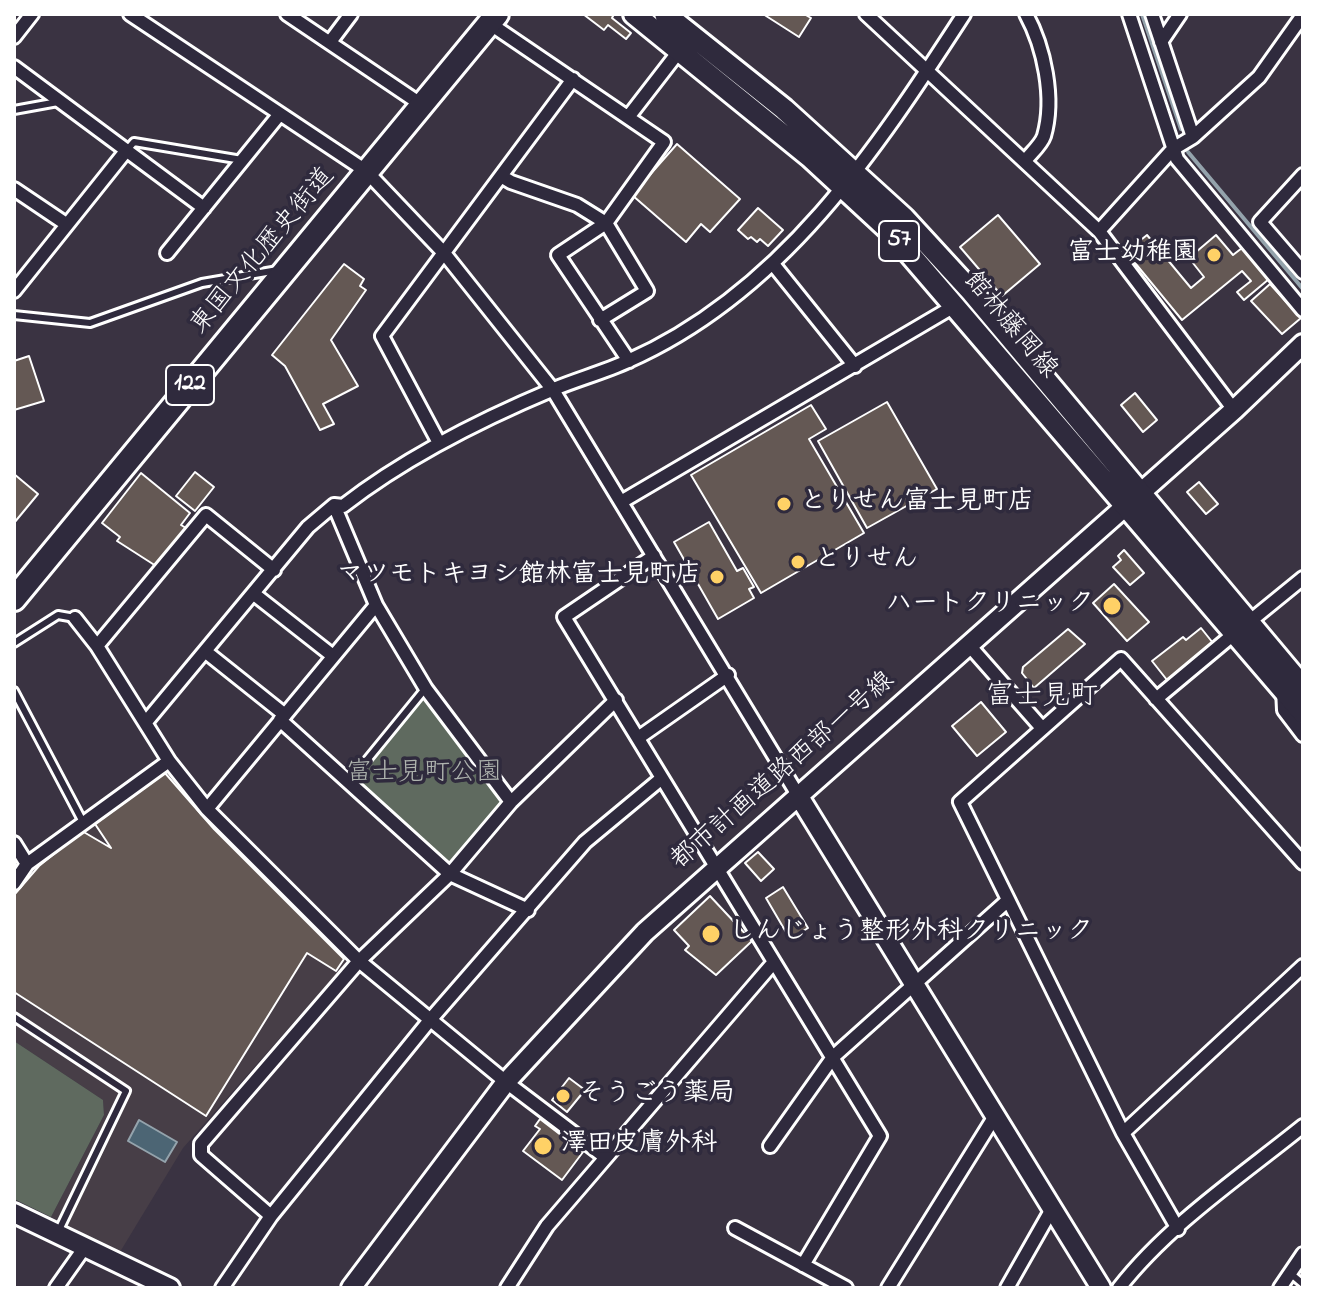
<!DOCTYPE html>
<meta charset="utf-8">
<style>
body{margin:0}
#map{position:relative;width:1317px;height:1302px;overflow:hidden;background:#3a3342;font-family:"Indie Flower",sans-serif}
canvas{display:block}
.frame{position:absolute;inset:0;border:16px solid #fff;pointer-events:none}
</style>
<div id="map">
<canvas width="1317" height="1302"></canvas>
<div class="frame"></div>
</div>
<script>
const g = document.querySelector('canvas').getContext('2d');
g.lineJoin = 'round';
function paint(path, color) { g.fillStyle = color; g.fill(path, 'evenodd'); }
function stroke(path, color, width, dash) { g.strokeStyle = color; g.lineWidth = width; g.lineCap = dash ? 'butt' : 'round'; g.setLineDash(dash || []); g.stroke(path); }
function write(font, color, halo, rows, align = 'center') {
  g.font = font + ' "Indie Flower","Klee One",sans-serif'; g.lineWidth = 7; g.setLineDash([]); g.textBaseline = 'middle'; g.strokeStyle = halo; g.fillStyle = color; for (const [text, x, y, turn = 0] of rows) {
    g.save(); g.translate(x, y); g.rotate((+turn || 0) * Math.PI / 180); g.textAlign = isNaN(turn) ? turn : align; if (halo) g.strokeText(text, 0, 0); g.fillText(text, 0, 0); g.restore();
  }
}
paint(new Path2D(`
 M166,770l48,57 132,130 -1,7 -162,184 -63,104 -69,-35 53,-102 -1,-15 -89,-59v-149l25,-27z`), '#473e47');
paint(new Path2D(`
 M426,689l85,113 -61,72 -101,-92z
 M14,1041l89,59 1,15 -53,102 -37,-18z`), '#5f6a5f');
const water = new Path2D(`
 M139,1120l38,22 -12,20 -37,-21z`);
paint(water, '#4c6574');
stroke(water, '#94a3ac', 2);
stroke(new Path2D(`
 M1142,14l39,115
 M1188,152l115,137`), '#94a3ac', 4);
const building = new Path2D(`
 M583,14h31l-2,4 19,15 -5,6 -18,-14 -4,5z
 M763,14h41l7,4 -12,19z
 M677,144l63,55 -30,33 -9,-8 -15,18 -54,-47z
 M758,208l25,22 -15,16 -8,-7 -3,3 -6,-5 -3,2 -10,-9z
 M998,215l42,49 -38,32 -42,-49z
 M1147,235l44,53 13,-11 -15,-19 27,-23 17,20 9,-7 27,31 -25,21 -7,-8 14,-11 -9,-10 -60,49 -56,-68z
 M344,264l20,15 -4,7 6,4 -35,50 27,46 -35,18 11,20 -14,6 -35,-64 -13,-11z
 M1270,284l31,34 -19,16 -31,-33z
 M29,356l15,45 -30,9v-49z
 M1135,393l22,27 -14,12 -22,-27z
 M887,402l50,87 -70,39 -49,-87z
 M811,405l15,24 -17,10 55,94 -103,60 -70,-118z
 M195,472l19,15 -19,24 -19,-15z
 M141,473l49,40 -9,12 5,3 -30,38 -39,-25 3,-4 -18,-14z
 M14,474l24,20 -24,29z
 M1199,482l19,22 -12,10 -19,-22z
 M709,522l28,49 6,-3 11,19 -5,2 5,9 -36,21 -44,-77z
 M1124,550l20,23 -14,12 -17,-18 8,-7 -3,-4z
 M1114,584l35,38 -22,19 -34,-38z
 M1201,628l12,15 -46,37 -15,-19 31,-24 3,3z
 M1068,629l17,15 -51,44 -12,-15 1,-6z
 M981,702l25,30 -29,24 -25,-30z
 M165,773l49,56 130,130 -8,12 -29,-18 -101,163 -192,-124v-97l25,-29 43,-35 29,17 -16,-24z
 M758,852l16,17 -13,12 -16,-18z
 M783,887l25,41 -18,11 -24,-41z
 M710,896l42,45 -36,34 -31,-25 4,-4 -15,-16z
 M569,1078l16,12 -18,22 -15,-12z
 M540,1119l43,33 -21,28 -39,-29 17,-22 -5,-3z`);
paint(building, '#645854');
stroke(building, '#fff', 2);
const lane = new Path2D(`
 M14,110l44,-8
 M127,150l7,-8 108,18
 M14,315l76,8 112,-40 76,-13
 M14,643l44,-28 17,3
 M14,691l69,131
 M349,782l76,-93
 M14,1017l112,74 -67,139
 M1290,1273l13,11`);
const street = new Path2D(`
 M130,14l236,157 78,82 109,137 245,405
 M287,14l135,91
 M866,14l233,217 135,179
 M1129,14l48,145 126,151
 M489,23l175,119 -58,81 -48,32 71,106
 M14,37l18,-23
 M330,42l21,-28
 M1161,42l19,-28
 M14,67l190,141
 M629,116l51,-66
 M1193,137l66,-60 44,-62
 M1025,161c5,-7 16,-16 19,-25 11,-38 0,-89 -18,-122
 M1303,175l-43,47 43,50
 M501,176l10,6 66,23 29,18 41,68 -47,29
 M14,189l52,35
 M1099,231l74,-82 20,-12 -41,-123
 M167,253l112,-138
 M773,264l82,102
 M14,291l112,-140
 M439,443l-57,-107 191,-257
 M621,502l335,-197
 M334,505l42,100 50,84 85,113
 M654,556l-90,61 316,519 -77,129
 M254,594l79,62
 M75,618l22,28 72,115 38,48 152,152 147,121 99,75
 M1249,622l54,-44
 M968,644l73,83
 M97,646l109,-131 68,55
 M206,652l79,63
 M1283,689l1,21 19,25
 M1156,699l79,-66
 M280,720l170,154 78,36
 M146,722l162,-195 26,-22 9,1c63,-49 137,-86 211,-117 24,-10 50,-17 74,-28 154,-68 248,-211 336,-347
 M638,738l90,-63
 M207,809l169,-204
 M14,843l13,21
 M14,883l13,-19 142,-103
 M1123,1133l180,-167
 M770,1146l63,-89 173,-155
 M271,1216l-70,-61v-11l158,-183 91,-87 61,-72 105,-102
 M735,1228l111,60
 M1178,1229l-55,-96 -163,-331 161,-143 182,204
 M56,1288l29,-41
 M222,1288l49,-72 159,-196 155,-178 77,-64
 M507,1288l40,-62 227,-264
 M888,1288l107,-172
 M1007,1288l45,-79
 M1119,1288c49,-63 122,-112 184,-162
 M1280,1288l23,-34`);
const secondary = new Path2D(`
 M798,795l303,493
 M14,1213l156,75
 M351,1288l155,-206 139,-150 589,-522 69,-66`);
const primary = new Path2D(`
 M634,14l176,143 80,74 413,482
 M665,14l119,95 120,109 68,74 331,395`);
const highway = new Path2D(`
 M14,599l483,-585`);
stroke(lane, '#fff', 12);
stroke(street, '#fff', 18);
stroke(secondary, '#fff', 24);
stroke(primary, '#fff', 26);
stroke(highway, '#fff', 28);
stroke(lane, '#2f2a3d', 6);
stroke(street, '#2f2a3d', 12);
stroke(secondary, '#2f2a3d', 18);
stroke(primary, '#2f2a3d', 20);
stroke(highway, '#2f2a3d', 22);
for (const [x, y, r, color] of [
 [1214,255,8,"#ffd166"],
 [784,504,8,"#ffd166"],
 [798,562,8,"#ffd166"],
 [717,577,8,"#ffd166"],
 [1112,606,10,"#ffd166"],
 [711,934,10,"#ffd166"],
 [563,1096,8,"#ffd166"],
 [543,1146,10,"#ffd166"]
]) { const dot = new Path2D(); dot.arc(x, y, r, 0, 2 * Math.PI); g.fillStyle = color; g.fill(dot); stroke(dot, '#2f2a3d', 3); }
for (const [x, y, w] of [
 [899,241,40],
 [190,385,48]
]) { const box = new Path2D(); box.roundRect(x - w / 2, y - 20, w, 40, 6); g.fillStyle = '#2f2a3d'; g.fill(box); stroke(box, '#fff', 2); }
write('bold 24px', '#fff', null, [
 ["57",899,241],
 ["122",190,385]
]);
write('26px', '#fff', '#2f2a3d', [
 ["東国文化歴史街道",264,252,-50],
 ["館林藤岡線",1009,326,50],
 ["都市計画道路西部一号線",784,772,-41]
]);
write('bold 26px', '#fff', '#2f2a3d', [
 ["富士幼稚園",1198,255,"right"],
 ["とりせん富士見町店",800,504],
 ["とりせん",814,562],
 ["マツモトキヨシ館林富士見町店",701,577,"right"],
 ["ハートクリニック",1094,606,"right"],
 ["しんじょう整形外科クリニック",729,934],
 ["そうごう薬局",579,1096],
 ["澤田皮膚外科",561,1146]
], 'left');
write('26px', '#afb4af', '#2f2a3d', [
 ["富士見町公園",424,775]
]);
write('28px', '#fff', '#2f2a3d', [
 ["富士見町",1042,698]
]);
</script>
